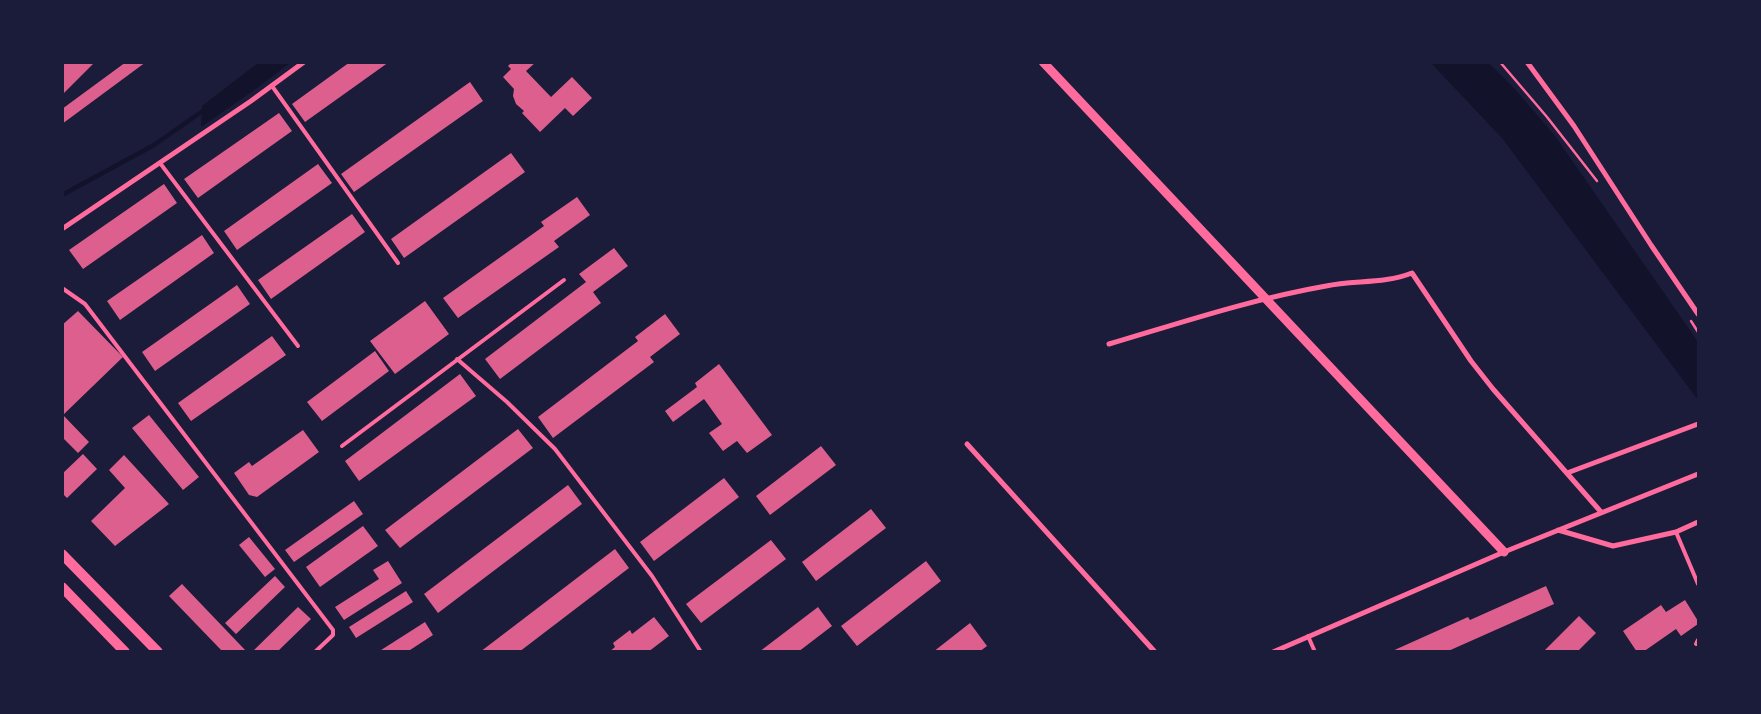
<!DOCTYPE html>
<style>
body{margin:0}
#map{position:relative;width:1761px;height:714px;overflow:hidden;background:#1b1b3a;font-family:"Titillium Web",sans-serif}
canvas{display:block}
.frame{position:absolute;inset:0;border:64px solid #1b1b3a;pointer-events:none}
</style>
<div id="map">
<canvas width="1761" height="714"></canvas>
<div class="frame"></div>
</div>
<script>
const g = document.querySelector('canvas').getContext('2d');
g.lineJoin = 'round';
function paint(path, color) { g.fillStyle = color; g.fill(path, 'evenodd'); }
function stroke(path, color, width, dash) { g.strokeStyle = color; g.lineWidth = width; g.lineCap = dash ? 'butt' : 'round'; g.setLineDash(dash || []); g.stroke(path); }
paint(new Path2D(`
 M258,63h32l-37,28 -52,36 1,-21z
 M1431,63h58l25,25 41,48 143,206v58l-196,-262z`), '#12122b');
stroke(new Path2D(`
 M62,195l92,-50 53,-37`), '#12122b', 4.5);
paint(new Path2D(`
 M62,62h33l-33,33z
 M126,62h20l-84,62v-15z
 M350,62h39l-84,60 -13,-18z
 M512,62h24l-10,9 25,26 21,-20 20,21 -19,18 -8,-8 -25,24 -18,-19 2,-2 -8,-7 -3,-8 1,-7 -11,-12 8,-8 -3,-3z
 M470,82l13,19 -129,91 -13,-18z
 M279,113l13,18 -94,67 -14,-19z
 M511,153l14,19 -121,86 -13,-19z
 M318,164l14,19 -95,67 -13,-19z
 M164,184l13,19 -94,66 -14,-19z
 M577,197l13,18 -36,26 5,6 -101,71 -15,-20 101,-72 -3,-4z
 M352,214l13,18 -94,67 -13,-19z
 M202,235l12,18 -94,67 -13,-19z
 M614,248l14,18 -35,26 8,11 -101,76 -15,-20 101,-77 -7,-8z
 M237,285l13,19 -95,67 -13,-19z
 M425,301l24,33 -54,40 -25,-33z
 M78,311l45,46 -60,58 26,27 -11,11 -16,-16v-112z
 M665,314l15,20 -30,23 4,5 -101,76 -15,-21 100,-76 -3,-4z
 M272,336l14,19 -95,66 -13,-18z
 M375,351l14,20 -67,50 -15,-19z
 M719,364l53,71 -25,18 -10,-12 -14,10 -14,-18 13,-9 -18,-25 -31,23 -8,-11 32,-24 -2,-4z
 M460,374l16,22 -117,85 -14,-20z
 M149,415l50,62 -16,13 -51,-62z
 M518,429l15,19 -133,100 -15,-18z
 M303,430l16,22 -62,45 -8,-2 -15,-22 15,-11 3,4z
 M821,446l15,19 -66,50 -14,-19z
 M83,454l14,15 -30,29 -5,-5v-19z
 M124,455l45,49 -54,42 -24,-25 34,-33 -16,-18z
 M724,478l15,19 -85,64 -14,-19z
 M568,485l14,19 -144,109 -14,-19z
 M354,501l9,13 -69,48 -9,-12z
 M871,509l15,19 -70,53 -14,-19z
 M363,526l15,20 -58,41 -14,-20z
 M249,537l26,32 -10,8 -26,-32z
 M771,540l15,19 -85,64 -15,-19z
 M615,549l14,19 -110,84h-39z
 M388,561l14,22 -58,37 -9,-13 44,-28 -6,-9z
 M926,561l15,20 -84,65 -16,-20z
 M275,576l10,11 -49,47 -11,-11z
 M182,584l65,68h-24l-54,-56z
 M1546,586l8,18 -108,48h-56l78,-35 2,3z
 M406,591l7,11 -57,36 -7,-11z
 M1685,600l13,21v3l-17,12 -5,-7 -33,23h-6l-14,-21 38,-26 5,7z
 M298,607l13,12 -34,33h-25z
 M818,607l14,19 -34,26h-39z
 M1579,616l17,17 -19,19h-34z
 M654,617l15,19 -21,16h-39l6,-5 -2,-4 17,-13 2,4z
 M425,622l8,13 -26,17h-29z
 M970,623l17,23 -8,6h-46z`), '#dd5f8e');
stroke(new Path2D(`
 M1500,62l47,55 50,64
 M1691,321l7,11`), '#ff6b9d', 2.5);
stroke(new Path2D(`
 M272,86l126,177
 M160,163l138,183
 M62,288l23,16 248,326v5l-18,17
 M457,359l50,43 48,47 97,127 49,76
 M342,446l222,-166
 M1676,532l22,52
 M1308,636l7,16
 M1696,644l2,-4`), '#ff6b9d', 4);
stroke(new Path2D(`
 M1527,62l47,64 77,119 47,69
 M62,229l189,-128 53,-39
 M1109,344c71,-21 143,-45 217,-58 28,-6 58,-2 86,-13l59,88 22,28 108,123
 M967,444l188,208
 M1567,473l131,-49
 M1558,530l55,16 63,-14 22,-10
 M1273,652l231,-100 194,-78`), '#ff6b9d', 5);
stroke(new Path2D(`
 M1043,62l461,490`), '#ff6b9d', 9);
stroke(new Path2D(`
 M62,554l96,98
 M62,587l63,65`), '#ff6b9d', 10);
</script>
